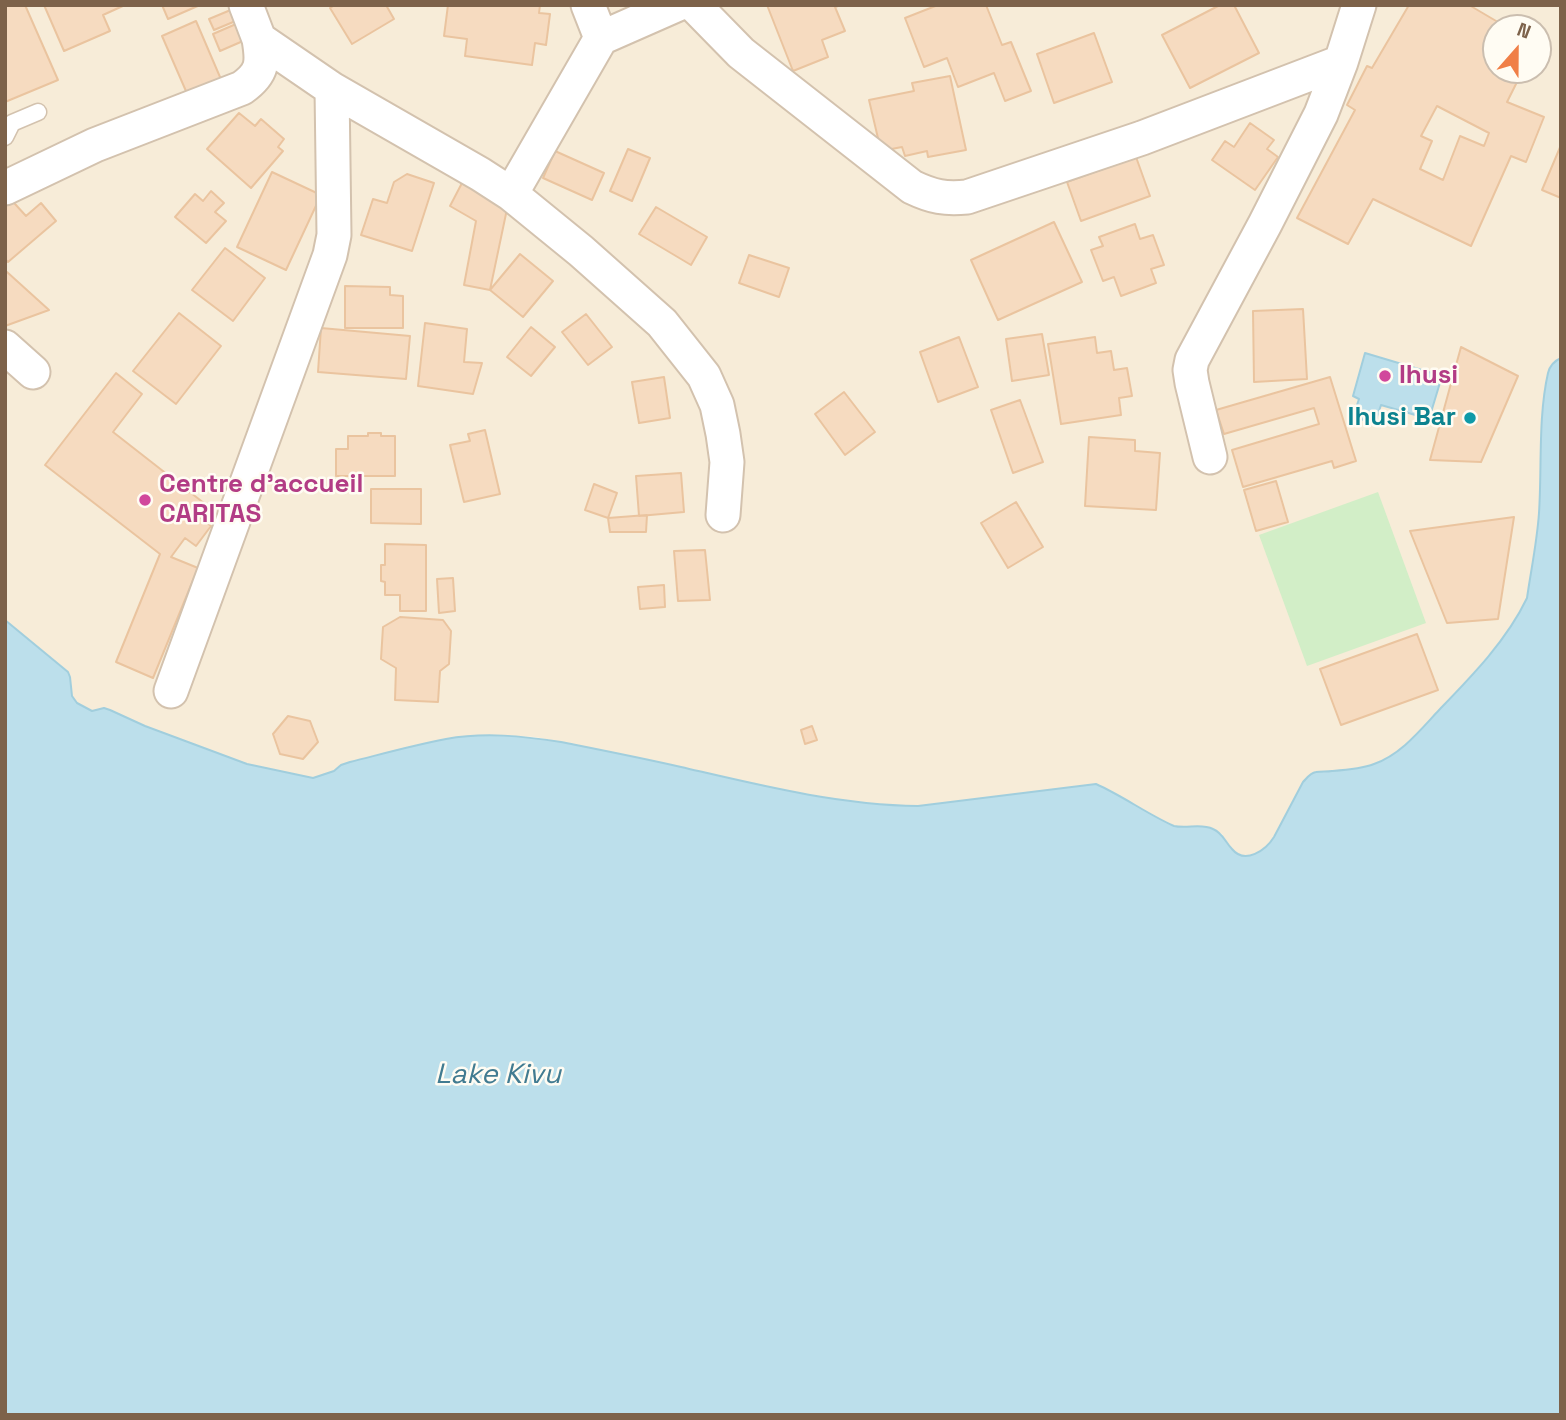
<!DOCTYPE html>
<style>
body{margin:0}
#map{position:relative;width:1566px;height:1420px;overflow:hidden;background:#fef9eb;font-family:"Space Grotesk",sans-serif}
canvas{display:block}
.frame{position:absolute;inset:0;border:7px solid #7d624a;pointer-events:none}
.north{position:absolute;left:1482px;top:14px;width:70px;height:70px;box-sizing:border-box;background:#fffcf3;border:2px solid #cbbeaf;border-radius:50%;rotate:21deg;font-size:19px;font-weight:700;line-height:28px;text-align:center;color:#7d624a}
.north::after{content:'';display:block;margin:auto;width:24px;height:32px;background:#f07f47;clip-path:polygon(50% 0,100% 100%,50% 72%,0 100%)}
</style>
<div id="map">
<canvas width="1566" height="1420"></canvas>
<div class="frame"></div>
<div class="north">N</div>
</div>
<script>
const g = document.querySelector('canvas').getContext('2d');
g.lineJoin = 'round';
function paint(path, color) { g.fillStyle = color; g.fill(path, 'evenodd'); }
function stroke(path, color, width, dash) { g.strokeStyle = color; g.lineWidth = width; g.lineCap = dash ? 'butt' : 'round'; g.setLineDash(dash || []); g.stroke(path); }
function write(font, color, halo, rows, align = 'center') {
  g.font = font + ' "Space Grotesk",sans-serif'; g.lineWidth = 5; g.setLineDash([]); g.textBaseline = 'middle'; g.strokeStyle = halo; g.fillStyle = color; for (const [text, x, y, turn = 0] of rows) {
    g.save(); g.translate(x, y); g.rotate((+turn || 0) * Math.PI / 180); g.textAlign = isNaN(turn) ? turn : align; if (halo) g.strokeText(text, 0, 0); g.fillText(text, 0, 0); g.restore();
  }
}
paint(new Path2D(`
 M5,5h1556v353l-7,3 -4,6 -2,6 -4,32 -5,112 -12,82 -6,12 -16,24 -30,36 -63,68 -17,15 -20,10 -20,5 -39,3 -46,72 -16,11 -8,1 -8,-2 -6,-4 -10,-16 -13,-7 -27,1 -8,-2 -51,-27 -11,-8 -16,-7 -178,22 -29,-1 -54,-6 -70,-13 -204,-44 -26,-5 -34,-2 -34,1 -26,4 -91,22 -9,3 -7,6 -21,7 -66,-14 -102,-38 -35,-16 -6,-2 -12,3 -15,-8 -5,-7 -2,-18 -2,-6 -63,-52zM1496,28h42v42h-42z`), '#f7ecd8');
paint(new Path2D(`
 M1378,492l48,131 -119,43 -48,-131z`), '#d2eec7');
const water = new Path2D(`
 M1365,353l77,23 -13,43 -48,-14 -6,18 -22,-6 6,-18 -6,-3z
 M1561,358v1057h-1556v-795l63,52 2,5 2,19 5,7 15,8 12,-3 6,2 35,16 102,38 66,14 21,-7 7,-6 9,-3c32,-8 64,-17 96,-23 38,-7 77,-3 115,3 40,8 81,16 120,25 78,18 157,38 237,39l178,-22c27,12 51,30 78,42 13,3 27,-3 39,3 10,4 12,13 19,20 13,16 34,1 42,-12l29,-55c4,-4 7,-9 13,-10 5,-1 11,0 16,-1 14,-1 29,-2 42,-7 28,-10 47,-35 66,-55 32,-33 67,-69 87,-111 4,-28 10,-56 12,-85 3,-45 -1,-96 9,-140 2,-8 6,-12 13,-15z`);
paint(water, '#bcdfeb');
stroke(water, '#a1cedd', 2);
const building = new Path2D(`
 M5,5h20l33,75 -53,22z
 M44,5h81l-22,10 7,16 -46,20z
 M162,5h38l-32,14z
 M335,5h51l8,14 -42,25 -22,-36z
 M448,5h92l-1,8 11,1 -4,31 -11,-2 -3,22 -67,-9 2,-17 -23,-3z
 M767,5h74l-6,2 10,24 -23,9 6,17 -35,14z
 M938,5h48l16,40 9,-3 20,49 -26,10 -11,-28 -36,14 -11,-29 -23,9 -19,-49z
 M1220,5h14l25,48 -69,35 -28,-53z
 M1409,5h60l39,23h-12v42h27l-16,32 37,15 -18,45 -15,-6 -40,90 -98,-47 -25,45 -51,-26 58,-108 -8,-5 20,-39 5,2zM1437,106l52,27 -5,13 -24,-10 -17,44 -23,-11 12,-28 -11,-5z
 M233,9l5,11 -24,10 -5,-11z
 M196,21l27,63 -34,14 -27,-62z
 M236,24l7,17 -23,10 -7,-17z
 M1094,33l18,49 -58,21 -17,-49z
 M950,76l16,74 -38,7 -1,-6 -22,5 -3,-9 -21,4 -12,-51 45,-9 -2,-8z
 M239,113l16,13 6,-7 23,20 -6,8 5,4 -32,37 -44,-39z
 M1250,123l24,17 -7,9 11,8 -23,33 -43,-30 13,-19 9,6z
 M1561,145v53l-19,-8z
 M628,149l22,9 -18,43 -22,-10z
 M555,151l49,22 -12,27 -49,-22z
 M1136,157l14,39 -69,25 -14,-39z
 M272,172l49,23 -35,75 -49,-23z
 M407,174l27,9 -22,68 -51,-16 12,-36 14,4 7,-21z
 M462,183l45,26 -17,81 -26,-5 12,-64 -26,-15z
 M211,191l13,12 -9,9 11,9 -20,22 -31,-26 20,-23 8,7z
 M5,193l21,23 15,-13 15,18 -48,41 -3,-3z
 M656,207l51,30 -16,28 -52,-31z
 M1054,222l28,60 -84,38 -27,-60z
 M1135,224l5,15 13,-4 11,30 -13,4 5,14 -35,13 -7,-19 -11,4 -12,-31 12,-4 -4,-9z
 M225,248l40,30 -32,43 -41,-31z
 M520,254l33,27 -30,36 -33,-27z
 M749,255l40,13 -10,29 -40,-14z
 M7,272l42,38 -44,16v-53z
 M345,286l45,1v8l13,1v32h-58z
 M1303,309l4,70 -53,3 -1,-71z
 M179,313l42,33 -45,58 -43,-33z
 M586,314l26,33 -24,18 -26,-33z
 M425,323l42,6 -3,33 18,1 -9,31 -55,-8z
 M531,327l24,20 -24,29 -24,-19z
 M321,328l89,8 -4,43 -88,-7z
 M1042,334l7,41 -37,6 -6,-42z
 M959,337l19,50 -40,15 -18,-50z
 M1095,337l2,16 14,-2 3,19 13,-2 5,28 -13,2 2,17 -60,9 -13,-80z
 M1461,347l57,29 -37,86 -51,-2z
 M116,373l26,21 -29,38 96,75 -8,11 10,8 -15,20 -11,-8 -14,19 27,11 -45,110 -37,-16 44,-108 -115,-89z
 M664,377l6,41 -31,5 -7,-41z
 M1330,377l26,84 -22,7 -2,-7 -89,26 -11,-37 87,-26 -5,-16 -90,26 -8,-24z
 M844,392l31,40 -30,23 -30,-41z
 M1020,400l23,62 -30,11 -22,-63z
 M485,430l15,64 -36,8 -14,-57 20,-4 -2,-7z
 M368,433h13v3h14v40h-59v-27h12v-13h20z
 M1089,437l46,3v11l25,2 -4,57 -71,-4z
 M681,473l3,39 -45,4 -3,-40z
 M1276,481l12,41 -32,9 -12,-41z
 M594,484l23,9 -9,25 -23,-8z
 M371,489h50v35l-50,-1z
 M1016,502l27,45 -35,21 -27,-45z
 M647,515l-1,17h-36l-2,-14z
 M1514,517l-16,102 -51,4 -37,-92z
 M385,544l41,1v66h-26v-16h-15v-13l-4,-1v-16h4z
 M705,550l5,50 -32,1 -4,-50z
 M453,578l2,33 -16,2 -2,-34z
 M664,585l1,22 -25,2 -2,-22z
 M400,617l43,3 8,11 -2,33 -9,7 -2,31 -43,-2 1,-32 -15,-9 2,-32z
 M1417,634l21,56 -97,35 -21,-56z
 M288,716l22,5 8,21 -15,17 -23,-5 -7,-20z
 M812,726l5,14 -12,4 -4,-14z`);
paint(building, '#f6dbc0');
stroke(building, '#eac49f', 2);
const lane = new Path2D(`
 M5,137l7,-14 26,-11`);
const street = new Path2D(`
 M588,5l13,33 75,-33
 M694,5l47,48 171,134c21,10 33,12 55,10l175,-59 199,-76
 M332,89l148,85 31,20 70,57 81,72 42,53 13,29 6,29 4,28 -4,53
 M5,188l90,-43 147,-57c21,-15 21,-25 17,-49
 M511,194l90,-156
 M5,347l28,25
 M1210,457l-18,-74 -2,-13 2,-10 73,-136 56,-110 20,-52 18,-57
 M171,691l159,-436 4,-20 -2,-146 -73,-50 -13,-34`);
stroke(lane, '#d3c2ae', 19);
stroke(street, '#d3c2ae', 37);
stroke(lane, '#fff', 16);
stroke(street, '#fff', 33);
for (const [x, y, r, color] of [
 [1385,376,7,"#d1479c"],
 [1470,418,7,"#0f9aa8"],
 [145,500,7,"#d1479c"]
]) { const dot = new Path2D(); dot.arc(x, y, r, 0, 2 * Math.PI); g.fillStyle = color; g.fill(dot); stroke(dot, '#fffcf3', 2.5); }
write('bold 26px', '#b23c85', '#fffcf3', [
 ["Ihusi",1399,376],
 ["Centre d'accueil",159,485],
 ["CARITAS",159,515]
], 'left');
write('bold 26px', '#0d838f', '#fffcf3', [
 ["Ihusi Bar",1456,418]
], 'right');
write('italic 28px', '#417b91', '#fffcf3', [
 ["Lake Kivu",498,1075]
]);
</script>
